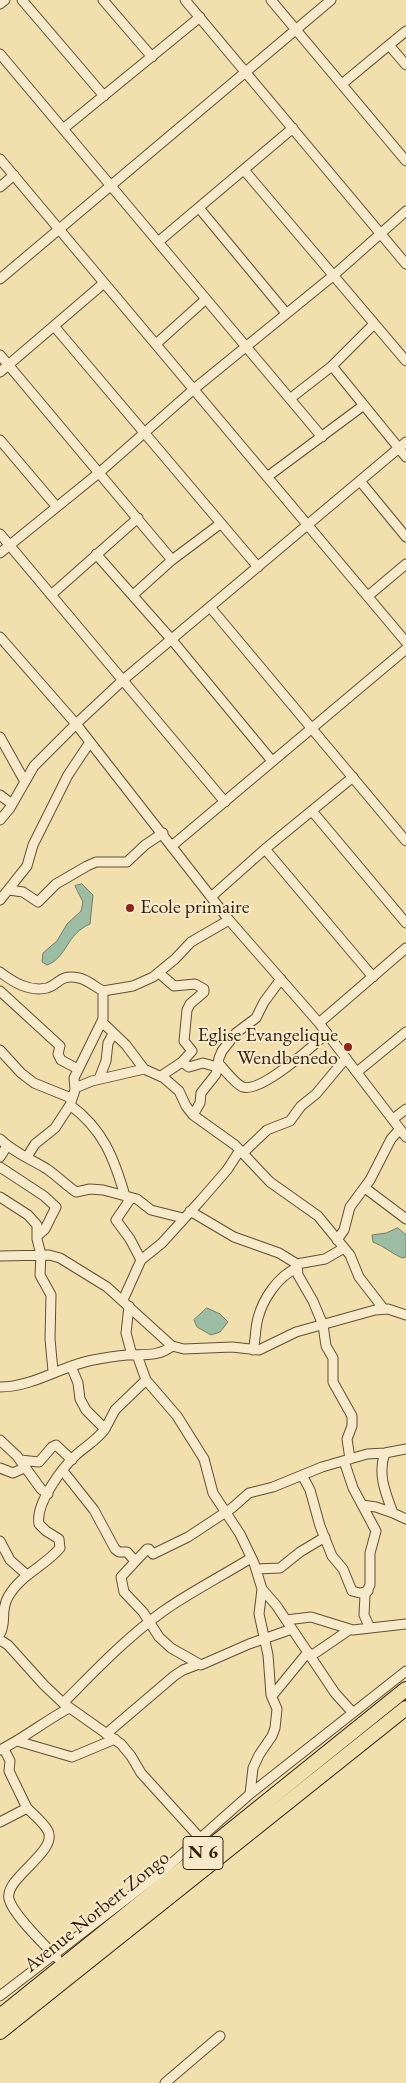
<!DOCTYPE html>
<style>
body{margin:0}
canvas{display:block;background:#f2dfae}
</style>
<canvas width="406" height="2083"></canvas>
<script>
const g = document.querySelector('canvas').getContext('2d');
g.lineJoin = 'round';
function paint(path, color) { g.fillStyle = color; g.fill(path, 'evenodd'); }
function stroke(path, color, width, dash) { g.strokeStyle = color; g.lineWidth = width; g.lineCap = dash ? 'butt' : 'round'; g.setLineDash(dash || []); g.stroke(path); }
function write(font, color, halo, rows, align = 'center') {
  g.font = font + ' "EB Garamond",serif'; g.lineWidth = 4; g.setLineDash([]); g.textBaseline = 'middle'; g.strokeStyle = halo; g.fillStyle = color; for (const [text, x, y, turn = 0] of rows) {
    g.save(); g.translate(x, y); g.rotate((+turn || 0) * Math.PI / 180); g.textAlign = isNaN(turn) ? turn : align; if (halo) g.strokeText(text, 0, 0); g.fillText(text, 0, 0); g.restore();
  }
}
const water = new Path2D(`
 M82,884l11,11 -3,29c-24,10 -23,34 -43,41l-5,-3 1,-9 14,-12 10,-17 14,-13 2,-9 -8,-16z
 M398,1228l8,7v22l-4,1c-11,-5 -18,-12 -29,-16l-1,-7 14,-2z
 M207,1308l13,6 8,8 -8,10 -9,3 -14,-8 -3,-7z`);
paint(water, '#9cbda4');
stroke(water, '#717e67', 1);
const street = new Path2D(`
 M22,0l82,96
 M103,0l49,57
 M185,0l221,264
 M271,0l135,161
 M0,4l5,-4
 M389,45l17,20
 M0,54l322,383
 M342,84l64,-53
 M63,129l137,-112
 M0,159l406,483
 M244,170l162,191
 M0,187l14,-12
 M199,208l87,105
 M158,242l135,-114
 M0,279l331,-279
 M54,326l204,241
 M156,344l50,-45
 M0,355l172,205
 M332,366l74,91
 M0,372l104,-89
 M291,398l41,-32 42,-42
 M0,440l56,66
 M267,477l97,-72
 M360,481l46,56
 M0,534l225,268
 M0,553l100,-81 94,-83 140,-114 72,-64
 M96,554l76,86 100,121
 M51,595l87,-77
 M133,595l39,-35 48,-36
 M368,596l38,-32
 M210,607l196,234
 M0,637l76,87 153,196 90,103 87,114
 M0,737l24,43
 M0,795l12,9
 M312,811l94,112
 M0,820l10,-12 24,-42 42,-42 47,-44 283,-238
 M173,845l233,-196
 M265,849l108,128
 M9,890l14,2 15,10 18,-18 31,-18 9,-4h31l18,-17 18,-12
 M211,897l54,-48 88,-72
 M0,900l27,-34 6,-21 35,-70 22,-33
 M0,972c13,10 29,20 47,16 13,-4 12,-14 32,-10 9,2 16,9 24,13l30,-5 20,-9 22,-18 16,-17 38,-22
 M159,973l15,13 21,-2 9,5v3l-14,12 -3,6 -3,31 8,10 -10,11 7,5 14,-4 14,4
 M0,991l60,55 -2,8 3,6 17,9
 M102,1022l24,23 18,24 20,9 15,13 7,15 7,9 42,30 35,37 48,34 32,39 9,22 24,31
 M319,1023l87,-75
 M0,1050l21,23 13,10 37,15
 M218,1063c6,6 18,22 25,24 18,6 70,-41 84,-54
 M357,1072l49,-40
 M161,1076l21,-14
 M99,1079l7,-18 2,-18 5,-9
 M75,1088l17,-7 52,-12
 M70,1105c33,24 44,53 55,91
 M193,1115l7,-12 1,-10 15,-19 3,-16 3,-7 14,-18 20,-15 8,-16 17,-23
 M393,1119l13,-10
 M0,1139c14,14 31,20 47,30 10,7 19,16 29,23l14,-3 13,1 34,9 14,11 32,8
 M243,1153l24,-23 23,-9 11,-15 15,-12 30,-36
 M0,1157l7,-11
 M27,1157l8,-13 20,-16 15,-23 5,-15 -1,-12 29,-59v-28
 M0,1167l44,29 12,11 -11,22 -8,7
 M365,1188l41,31
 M0,1197l28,18 9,10v14l4,16 -1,20 11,20 -1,44 3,32
 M131,1198l-15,22 14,19 11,21
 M190,1211l44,26 45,16 18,11 28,-5 19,-11
 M337,1240l7,-10 6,-23 20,-27 21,-41 9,-10
 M0,1256l49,-1 11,3 47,29 65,59
 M297,1264l1,11 15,26 10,24 3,21 7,12v24l19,34v10l-5,13 3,20
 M123,1300l18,-40 21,-17 39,-43 26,-30 13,-20
 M129,1306l-3,27 6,22
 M253,1350c3,-11 2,-22 5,-32 5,-19 20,-42 39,-50
 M137,1355l9,25 31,36 27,43 9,34 27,41 14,29 8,26 14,16 59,88 18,20
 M0,1387c33,0 61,-21 93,-27 11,-2 23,-4 34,-5 16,-1 32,2 45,-9l12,3 48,-2 27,3 37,-18 79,-22 13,-1 18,6
 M105,1429l10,-19 31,-30
 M0,1440l17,16 24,33 7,5
 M385,1453c-8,21 1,41 8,60l13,6
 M20,1460l19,2 13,-15 4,-2 16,15
 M344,1461l9,27 23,43 -6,22v32l-5,10 -1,20 6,13
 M0,1468l13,5 11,-5
 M63,1471l31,39 21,39 4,3h8l8,9
 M302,1475l8,15 10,36 12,30 11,13 9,22 8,2 8,-2
 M362,1505l14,2 17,6
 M0,1541l10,19 17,15
 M256,1569l24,-1 20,-16 25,-15
 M286,1620l25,-3 42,13 53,-6
 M292,1629l-43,15 -48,21 -30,-17 -12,-11 -16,-25 -19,-20 -3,-15 26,-28h2l4,5 35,-17 44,-29 17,-15 24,-6 49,-20 45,-13 18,-1 21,-4
 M0,1634c7,-12 0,-23 8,-37 12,-22 37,-31 52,-49l-1,-9 -13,-8 -7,-7c-4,-20 23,-56 37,-69 10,-9 21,-15 29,-26l-19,-19 -6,-11 -2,-16 -7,-17
 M0,1640l8,5 36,40 19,18 58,41 10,12 10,17 68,75
 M311,1656l38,-26
 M272,1696l36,-44
 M63,1703c32,-32 62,-64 99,-91 28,-20 60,-36 89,-54
 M106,1734l68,-58 9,-6 16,-6
 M17,1741l55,16 43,-18
 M0,1750c24,-12 45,-29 69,-42
 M250,1794l3,-26 6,-13 13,-19 3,-8 2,-19 -6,-14 -3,-40 -9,-41 3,-25
 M27,1808c7,7 17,15 21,23 10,21 -44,47 -39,68 4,16 36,46 48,59
 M0,1822l27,-14 -18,-37 1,-10 -6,-12
 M0,1996l163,-125 87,-77 156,-123
 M165,2083l55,-47`);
const primary = new Path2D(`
 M0,2016l406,-327
 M0,2032l406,-324`);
stroke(street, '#604f34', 11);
stroke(primary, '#301f0c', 16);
stroke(street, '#f7eaca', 9);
stroke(primary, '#f2dfae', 14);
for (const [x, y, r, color] of [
 [130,908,5,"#8f2418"],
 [348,1047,5,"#8f2418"]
]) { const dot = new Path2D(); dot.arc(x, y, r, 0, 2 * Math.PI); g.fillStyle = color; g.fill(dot); stroke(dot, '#f7eaca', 2); }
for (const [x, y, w] of [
 [203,1853,40]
]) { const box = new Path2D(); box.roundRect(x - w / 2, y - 16.5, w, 33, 4); g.fillStyle = '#f7eaca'; g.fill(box); stroke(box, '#301f0c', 1); }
write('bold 19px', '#301f0c', null, [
 ["N 6",203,1853]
]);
write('20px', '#301f0c', '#f7eaca', [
 ["Ecole primaire",140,908],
 ["Eglise Evangelique",338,1036,"right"],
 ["Wendbenedo",338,1059,"right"]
], 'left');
write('20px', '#301f0c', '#f7eaca', [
 ["Avenue Norbert Zongo",97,1912,-39]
]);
</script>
